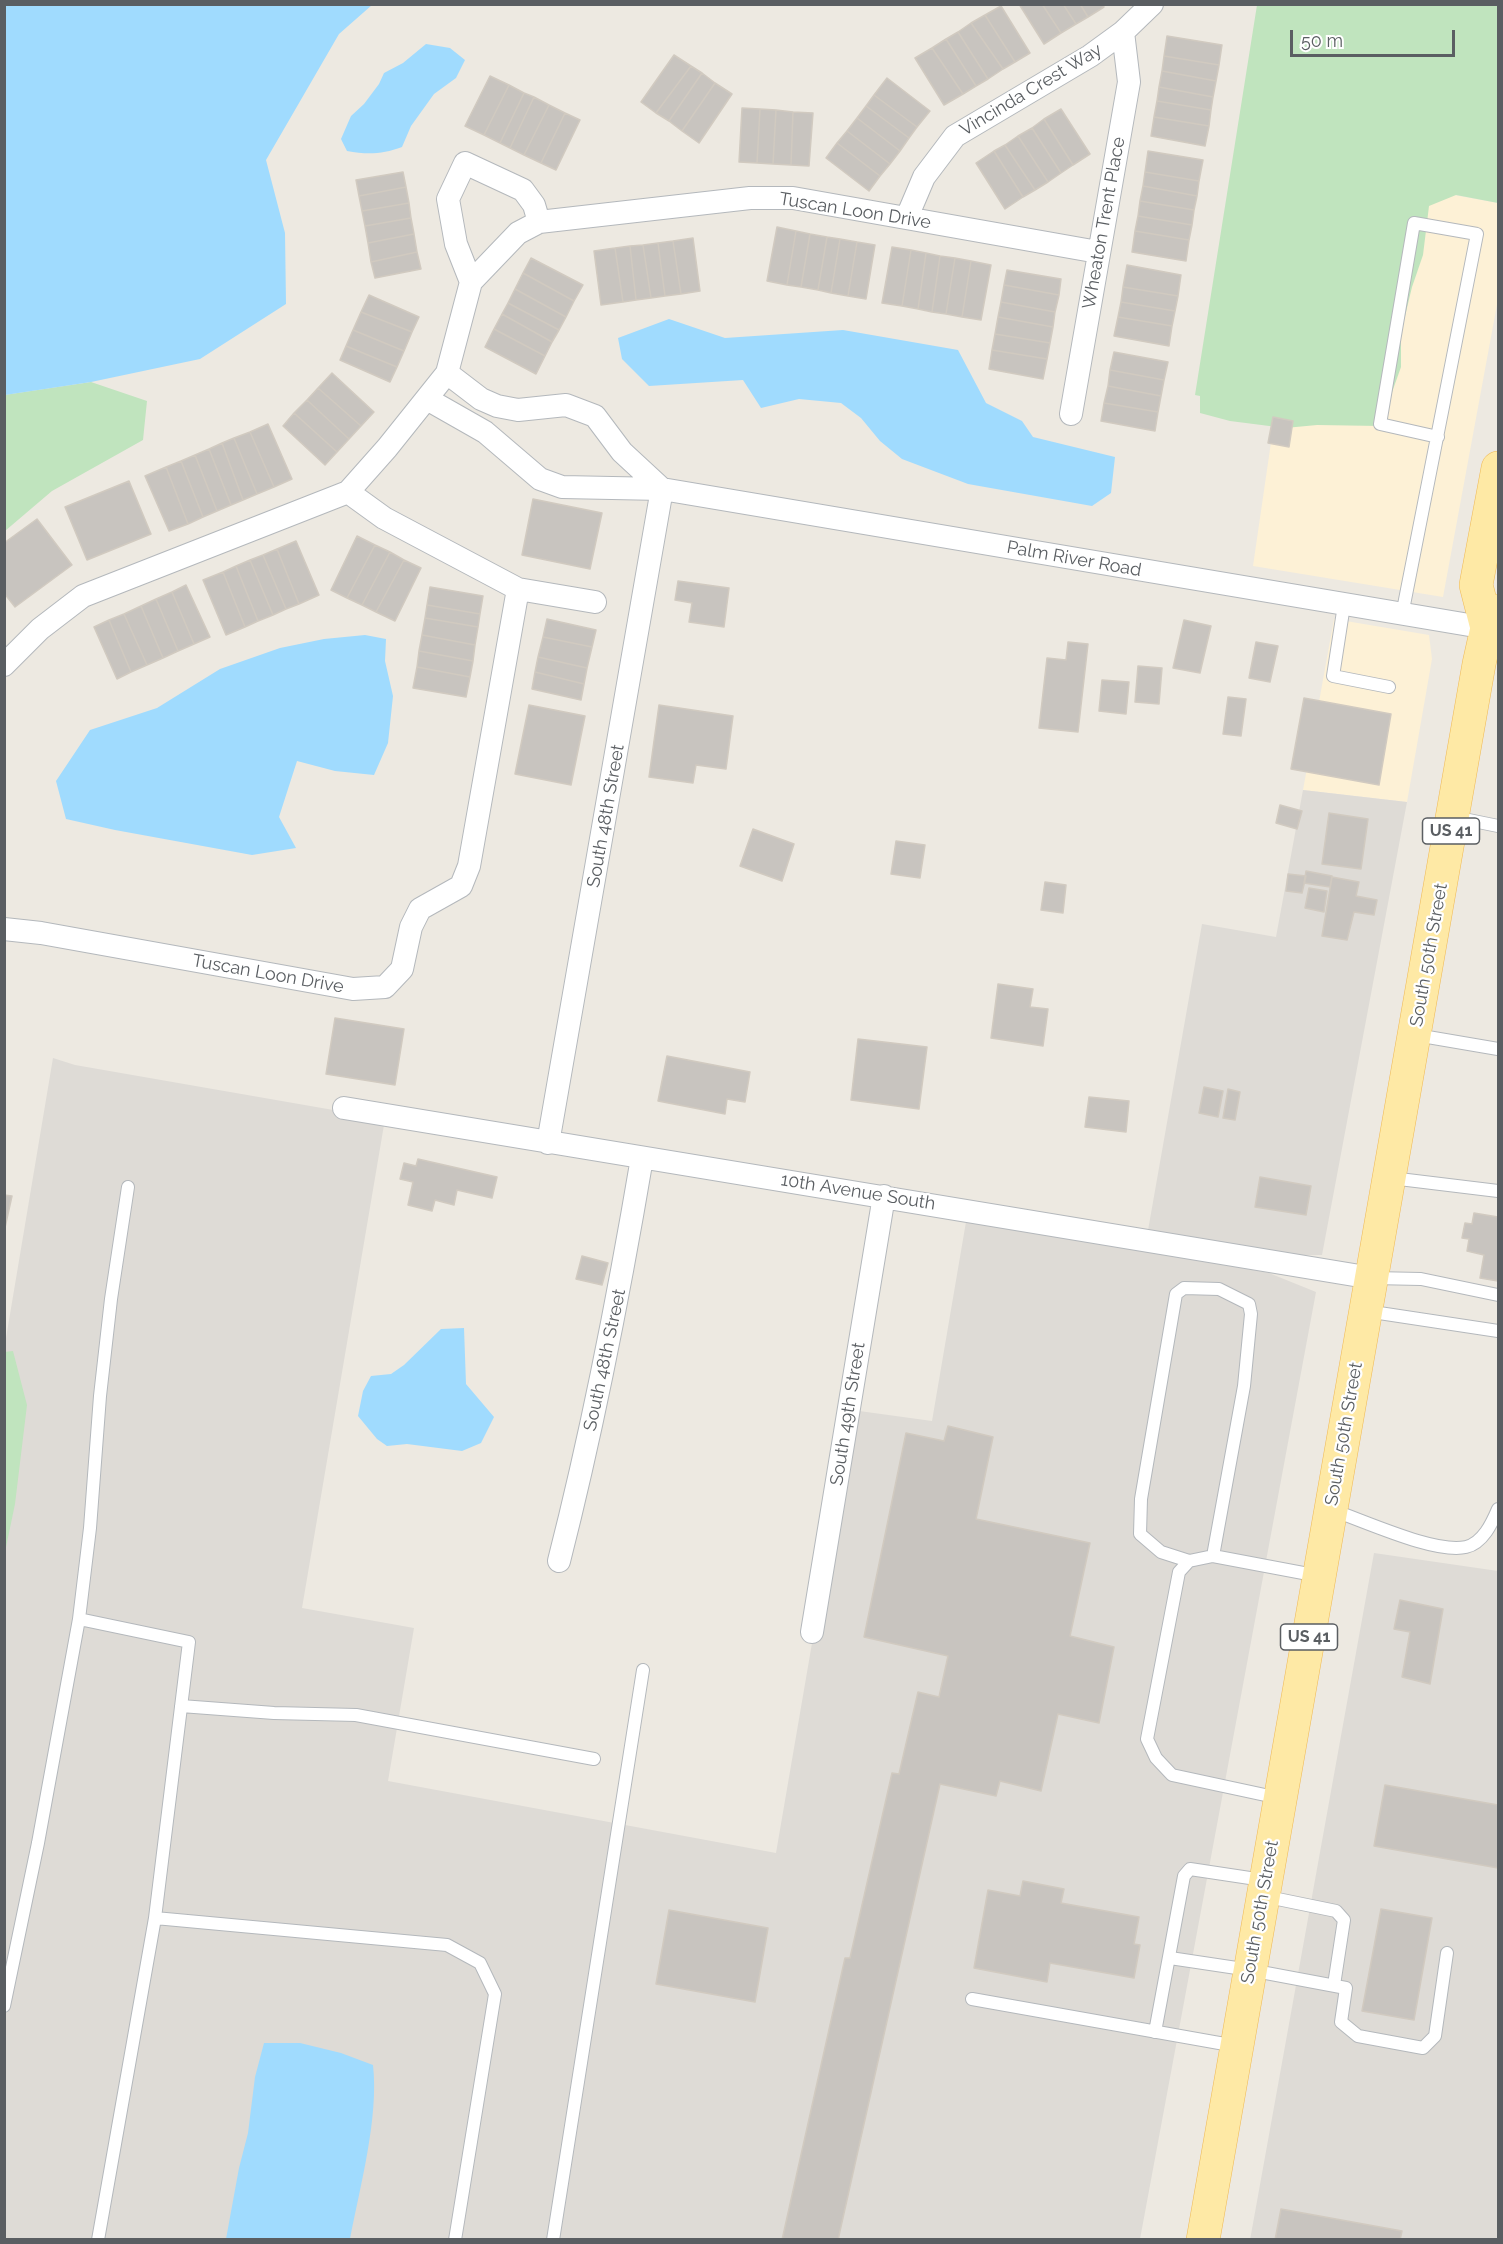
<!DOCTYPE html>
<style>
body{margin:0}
#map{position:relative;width:1503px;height:2244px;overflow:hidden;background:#ede9e1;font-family:Raleway,sans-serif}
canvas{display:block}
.frame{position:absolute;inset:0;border:6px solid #5a5e62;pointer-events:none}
.scale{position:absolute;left:1290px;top:30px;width:165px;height:27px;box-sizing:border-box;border:3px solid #5a5e62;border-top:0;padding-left:8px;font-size:18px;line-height:21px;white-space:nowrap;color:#5a5e62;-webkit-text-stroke:4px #fff;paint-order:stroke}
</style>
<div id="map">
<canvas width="1503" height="2244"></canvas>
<div class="frame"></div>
<div class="scale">50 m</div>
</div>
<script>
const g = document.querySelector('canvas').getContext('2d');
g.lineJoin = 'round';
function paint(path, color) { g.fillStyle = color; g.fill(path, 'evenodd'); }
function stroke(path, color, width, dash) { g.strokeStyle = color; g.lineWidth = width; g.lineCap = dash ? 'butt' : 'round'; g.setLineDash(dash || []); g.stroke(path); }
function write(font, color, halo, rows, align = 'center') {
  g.font = font + ' Raleway,sans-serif'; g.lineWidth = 4.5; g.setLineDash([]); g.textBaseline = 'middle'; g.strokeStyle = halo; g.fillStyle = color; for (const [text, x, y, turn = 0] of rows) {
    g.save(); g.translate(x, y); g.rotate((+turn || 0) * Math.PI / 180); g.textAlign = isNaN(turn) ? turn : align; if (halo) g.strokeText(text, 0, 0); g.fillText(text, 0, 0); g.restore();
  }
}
paint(new Path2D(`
 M1416,188l82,15v96l-55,298 -190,-31 23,-158z
 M1334,619l95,16 3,24 -25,143 -104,-12z`), '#fdf1d6');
paint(new Path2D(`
 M1303,790l104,12 -85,453h-45l-130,-19 55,-312 74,13z
 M53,1058l22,7 310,54 -83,489 112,20 -26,153 388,72 76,-443 80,11 35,-205 302,57 47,19 -176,947 -1135,1 -1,-890z
 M1374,1553l124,18v668l-248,1z`), '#dedbd6');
paint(new Path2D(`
 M1257,5h241v198l-42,-8 -27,11 -6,49 -11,32 -11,46v34l-21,59 -63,-1 -32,3 -55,-7 -30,-8v-17l-5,-1z
 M91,382l56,19 -4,39 -91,51 -47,40 -1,-136z
 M13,1351l14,54 -12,99 -10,48 -1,-200z`), '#c0e4be');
paint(new Path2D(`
 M4,5h368l-33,29 -73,126 19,73 1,71 -86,55 -109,23 -86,13z
 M426,44l24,4 15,12 -9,18 -22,16 -23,32 -9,21c-19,7 -34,8 -55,4l-6,-12 10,-23 13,-12 15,-20 5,-11 19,-10z
 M669,319l56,19 118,-8 115,20 28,53 36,18 11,16 82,20 -4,36 -19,13 -124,-22 -66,-25 -22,-18 -19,-23 -20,-15 -42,-4 -38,9 -18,-28 -94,6 -27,-27 -4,-21z
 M365,635l21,4 -1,22 8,35 -5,47 -14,32 -39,-4 -38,-10 -18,56 17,31 -44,7 -137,-25 -49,-11 -10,-38 34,-51 67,-22 63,-39 60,-21 44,-9z
 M464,1328l2,56 28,33 -13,26 -19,8 -55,-7 -20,2 -10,-7 -19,-23 5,-25 8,-15 20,-2 13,-9 37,-36z
 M264,2043h36l41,10 32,12c6,52 -13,122 -23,174h-124l13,-71 9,-35 7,-56z`), '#a0dbfe');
const building = new Path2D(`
 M1019,4h23l19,29 -17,11z
 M1042,4h21l13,20 -15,9z
 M1063,4h17l8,13 -12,7z
 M1080,4h22l2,3 -16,10z
 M1001,6l29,47 -15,9 -30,-47z
 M985,15l30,47 -12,7 -32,-46z
 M971,23l32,46 -15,10 -30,-47z
 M958,32l30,47 -12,7 -30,-47z
 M1167,36l55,9 -3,20 -55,-9z
 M946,39l30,47 -13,8 -31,-46z
 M932,48l31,46 -19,11 -29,-47z
 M674,55l17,11 -35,47 -15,-11z
 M1164,56l55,9 -3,16 -54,-10z
 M691,66l11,7 -33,48 -13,-8z
 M1162,71l54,10 -3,16 -54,-10z
 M702,73l13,10 -33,48 -13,-10z
 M490,76l19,9 -25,50 -19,-9z
 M887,78l43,33 -13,16 -43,-32z
 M715,83l17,11 -33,49 -17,-12z
 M509,85l15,8 -24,50 -16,-8z
 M1159,87l54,10 -2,13 -54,-9z
 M524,93l10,4 -24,51 -10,-5z
 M874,95l43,32 -8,11 -43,-32z
 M534,97l15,8 -25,50 -14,-7z
 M1157,101l54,9 -2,16 -55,-9z
 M549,105l16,8 -24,50 -17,-8z
 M866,106l43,32 -9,13 -43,-33z
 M742,108l18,1 -3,54 -18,-1z
 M760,109l16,1 -3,54 -16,-1z
 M1061,109l29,45 -17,11 -29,-46z
 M776,110l17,2 -2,53 -18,-1z
 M793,112l20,1 -4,53 -18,-1z
 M565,113l15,7 -24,50 -15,-7z
 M1154,117l55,9 -4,20 -54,-10z
 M857,118l43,33 -10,13 -43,-33z
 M1044,119l29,46 -12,8 -29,-45z
 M1032,128l29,45 -13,9 -30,-46z
 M847,131l43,33 -10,12 -43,-33z
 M1018,136l30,46 -13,8 -30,-45z
 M837,143l43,33 -11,15 -43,-33z
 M1005,145l30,45 -12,7 -29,-46z
 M994,151l29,46 -18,12 -29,-46z
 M1148,151l55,9 -4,21 -54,-9z
 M403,172l3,15 -47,9 -3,-16z
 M1145,172l54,9 -2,15 -54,-10z
 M1143,186l54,10 -3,14 -54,-9z
 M406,187l3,16 -47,8 -3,-15z
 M1140,201l54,9 -2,15 -54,-9z
 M409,203l2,15 -46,8 -3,-15z
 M1138,216l54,9 -3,15 -54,-9z
 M411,218l3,16 -46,9 -3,-17z
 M777,227l19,4 -9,54 -20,-4z
 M796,231l14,3 -9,53 -14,-2z
 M1135,231l54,9 -3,21 -54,-9z
 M414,234l3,18 -46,10 -3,-19z
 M810,234l17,3 -9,53 -17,-3z
 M827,237l13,2 -9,54 -13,-3z
 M693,238l7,53 -19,3 -8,-53z
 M840,239l17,3 -9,54 -17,-3z
 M673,241l8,53 -16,2 -7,-53z
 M857,242l18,3 -9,54 -18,-3z
 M658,243l7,53 -14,2 -8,-53z
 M643,245l8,53 -15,2 -6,-54z
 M630,246l6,54 -13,2 -8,-54z
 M892,247l19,3 -9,56 -20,-3z
 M615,248l8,54 -22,3 -7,-54z
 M911,250l15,3 -8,56 -16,-3z
 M417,252l4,17 -46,9 -4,-16z
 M926,253l14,3 -8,56 -14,-3z
 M940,256l15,2 -9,56 -14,-2z
 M531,258l52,27 -9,16 -51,-28z
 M955,258l16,3 -9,56 -16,-3z
 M971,261l20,4 -10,55 -19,-3z
 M1127,265l54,10 -3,21 -55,-9z
 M1007,270l54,9 -2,16 -55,-10z
 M523,273l51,28 -8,16 -51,-28z
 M1004,285l55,10 -4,17 -54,-10z
 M1123,287l55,9 -3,15 -54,-9z
 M515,289l51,28 -7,13 -51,-27z
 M369,295l50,22 -7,15 -51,-20z
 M1001,302l54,10 -2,15 -55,-10z
 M1121,302l54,9 -3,15 -54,-9z
 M508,303l51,27 -7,12 -50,-28z
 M361,312l51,20 -8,19 -51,-21z
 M502,314l50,28 -7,14 -51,-27z
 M998,317l55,10 -3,16 -55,-9z
 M1118,317l54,9 -3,20 -55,-10z
 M494,329l51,27 -9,18 -51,-27z
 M353,330l51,21 -7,16 -51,-21z
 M995,334l55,9 -3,16 -55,-9z
 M346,346l51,21 -7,15 -50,-22z
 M992,350l55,9 -4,20 -54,-10z
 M1114,352l54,10 -4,18 -54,-10z
 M1110,370l54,10 -3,16 -53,-10z
 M332,373l42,39 -13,14 -43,-38z
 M1108,386l53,10 -3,16 -54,-9z
 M318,388l43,38 -12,13 -42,-39z
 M307,400l42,39 -12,13 -43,-39z
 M1104,403l54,9 -3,19 -54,-10z
 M294,413l43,39 -12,13 -42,-39z
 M1273,417l20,4 -4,26 -21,-4z
 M268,424l24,55 -18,8 -24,-55z
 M250,432l24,55 -17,7 -23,-56z
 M234,438l23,56 -14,6 -21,-57z
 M222,443l21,57 -12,5 -22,-56z
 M209,449l22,56 -14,6 -22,-56z
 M195,455l22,56 -14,6 -22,-56z
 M181,461l22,56 -15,7 -22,-57z
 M166,467l22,57 -19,7 -24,-55z
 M129,481l22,53 -64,26 -22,-53z
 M533,499l69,14 -12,56 -68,-14z
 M37,519l35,46 -57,42 -11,-14v-50z
 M357,536l18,9 -28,53 -16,-8z
 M296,541l23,54 -20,9 -22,-55z
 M375,545l15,7 -28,53 -15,-7z
 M277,549l22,55 -13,5 -23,-54z
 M390,552l14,8 -28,52 -14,-7z
 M263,555l23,54 -13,6 -23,-55z
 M250,560l23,55 -15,6 -22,-55z
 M404,560l17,8 -26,53 -19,-9z
 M236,566l22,55 -13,6 -22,-55z
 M223,572l22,55 -19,8 -23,-55z
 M678,581l51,7 -5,39 -35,-5 3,-19 -17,-3z
 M186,585l24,52 -16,7 -22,-52z
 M430,587l53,9 -3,18 -53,-9z
 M172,592l22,52 -16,7 -22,-52z
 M156,599l22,52 -15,7 -22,-52z
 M427,605l53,9 -2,13 -53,-9z
 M141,606l22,52 -16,7 -23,-51z
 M124,614l23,51 -16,7 -22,-52z
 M425,618l53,9 -3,18 -53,-10z
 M547,619l49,11 -4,17 -49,-10z
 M109,620l22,52 -14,7 -23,-52z
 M1184,620l27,6 -11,47 -27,-5z
 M422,635l53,10 -2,16 -54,-10z
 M543,637l49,10 -5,21 -49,-11z
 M1068,642l20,2 -10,88 -39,-4 8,-70 19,2z
 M1256,642l22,4 -8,36 -21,-4z
 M419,651l54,10 -3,16 -53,-10z
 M538,657l49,11 -3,16 -49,-12z
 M1138,666l24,2 -3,36 -24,-2z
 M417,667l53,10 -4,20 -53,-9z
 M535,672l49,12 -3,16 -49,-11z
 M1102,680l27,2 -3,32 -27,-3z
 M1228,697l18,2 -5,37 -18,-2z
 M1304,698l87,16 -12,71 -88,-16z
 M529,705l56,11 -14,69 -56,-11z
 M659,705l74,11 -7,53 -30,-4 -3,18 -44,-6z
 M1280,805l22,6 -5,18 -21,-6z
 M1329,813l39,6 -7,50 -39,-5z
 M753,829l41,15 -12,37 -42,-15z
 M896,841l29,4 -5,33 -29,-4z
 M1306,871l26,5 -2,11 -26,-4z
 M1288,874l18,2 -4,17 -16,-2z
 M1332,877l27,5 -3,14 21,4 -3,15 -20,-3 -7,28 -25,-4z
 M1045,882l21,3 -3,28 -22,-3z
 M1309,888l18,3 -3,21 -19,-4z
 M998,984l35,5 -3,18 18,2 -5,37 -52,-8z
 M335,1018l69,11 -9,56 -69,-11z
 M858,1039l69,8 -8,62 -68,-9z
 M667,1056l83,16 -5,30 -18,-3 -2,15 -67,-13z
 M1204,1087l19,4 -5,26 -19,-4z
 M1228,1089l12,3 -5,28 -12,-2z
 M1089,1097l40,4 -3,31 -41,-5z
 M418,1159l79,18 -5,21 -35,-8 -3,15 -19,-5 -3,11 -24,-6 5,-23 -13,-3 4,-16 12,3z
 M1260,1177l51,9 -5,29 -51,-8z
 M4,1195l8,1 -8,36z
 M1474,1213l24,4v64l-18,-3 4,-23 -17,-4 2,-12 -7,-1 3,-15 7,1z
 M582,1256l26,7 -6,22 -26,-6z
 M948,1426l45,11 -17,82 114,24 -20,93 44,11 -15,76 -41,-9 -17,77 -41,-10 -4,15 -56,-12 -102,456h-56l63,-282h5l42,-185 7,1 19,-82 21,5 9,-41 -84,-19 42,-204 38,8z
 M1400,1600l43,9 -13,75 -28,-7 8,-45 -16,-3z
 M1385,1785l113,20v63l-124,-22z
 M1023,1881l41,8 -3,14 78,14 -5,27 6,1 -6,33 -84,-15 -3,19 -73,-14 14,-78 32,6z
 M1381,1909l51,9 -18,102 -52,-9z
 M669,1910l99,18 -13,74 -99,-18z
 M1281,2209l121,22 -2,9h-125z`);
paint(building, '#c8c4bf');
stroke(building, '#d1cac0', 1.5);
const lane = new Path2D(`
 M1344,605l-11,71 56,11
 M1402,615l75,-381 -63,-11 -34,201 58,13
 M1454,817l44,9
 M1416,1035l82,14
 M1391,1178l107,13
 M1373,1278l48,1 77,16
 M1366,1311l132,20
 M1332,1510c33,11 103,44 134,37 17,-4 26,-24 32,-38
 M1189,1561l-28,-9 -21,-18 1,-35 35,-205 8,-6 35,1 30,15 2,10 -7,72 -31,170
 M79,1619l11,-91 10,-132 11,-97 17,-112
 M181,1706l93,7 82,2 238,44
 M1279,1798l-107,-23 -16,-17 -9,-19 32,-167 10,-11 24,-5 106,20
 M1263,1896l73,15 8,9 -10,65
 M1170,1958l80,12 96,18 -5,34 17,14 65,12 12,-12 12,-83
 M972,1999l264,47
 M4,2006l34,-163 41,-224 110,23 -34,276 292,27 33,18 15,31 -40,246
 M1155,2032l29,-156 6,-7 73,11
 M98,2240l57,-322
 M553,2240l90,-570`);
const street = new Path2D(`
 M907,217l17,-40 31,-41 135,-80 33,-24 29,-28
 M471,282l-15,-38 -8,-45 17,-36 58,27 11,15 5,17
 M447,373l34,26 16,7 21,4 48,-5 29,11 27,36 40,37
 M427,399l58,33 55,47 22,8 100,2 825,139
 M1071,414l58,-332 -6,-50
 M348,492l36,26 134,71 77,13
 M4,665l36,-36 43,-33 265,-104 39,-44 60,-75 24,-91 47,-49 21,-11 211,-24h43l305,54
 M4,929l37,4 312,56 32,-2 17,-18 9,-42 9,-18 41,-23 8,-20 49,-277
 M344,1108l1028,170
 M548,1143l114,-654
 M559,1561c34,-133 60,-267 83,-403
 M812,1632l72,-436`);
const primary = new Path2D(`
 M1487,628l-11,-43 22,-117
 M1203,2240l276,-1576 8,-36 11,-17`);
stroke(lane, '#b4b8bc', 14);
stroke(street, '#b4b8bc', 24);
stroke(primary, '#efba58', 34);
stroke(lane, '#fff', 12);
stroke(street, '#fff', 22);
stroke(primary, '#fee9a5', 33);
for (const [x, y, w] of [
 [1451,831,57],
 [1309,1637,57]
]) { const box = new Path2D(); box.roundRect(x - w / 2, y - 13, w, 26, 4.5); g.fillStyle = '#fff'; g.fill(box); stroke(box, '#5a5e62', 1.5); }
write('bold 16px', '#5a5e62', null, [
 ["US 41",1451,831],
 ["US 41",1309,1637]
]);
write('18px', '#5a5e62', '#fff', [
 ["Vincinda Crest Way",1031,90,-31],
 ["Tuscan Loon Drive",855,211,9],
 ["Wheaton Trent Place",1104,223,-80],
 ["Palm River Road",1074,559,10],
 ["South 48th Street",606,816,-80],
 ["South 50th Street",1429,955,-80],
 ["Tuscan Loon Drive",268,974,10],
 ["10th Avenue South",858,1192,9],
 ["South 48th Street",605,1360,-78],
 ["South 49th Street",848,1414,-81],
 ["South 50th Street",1344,1434,-80],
 ["South 50th Street",1260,1912,-80]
]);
</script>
